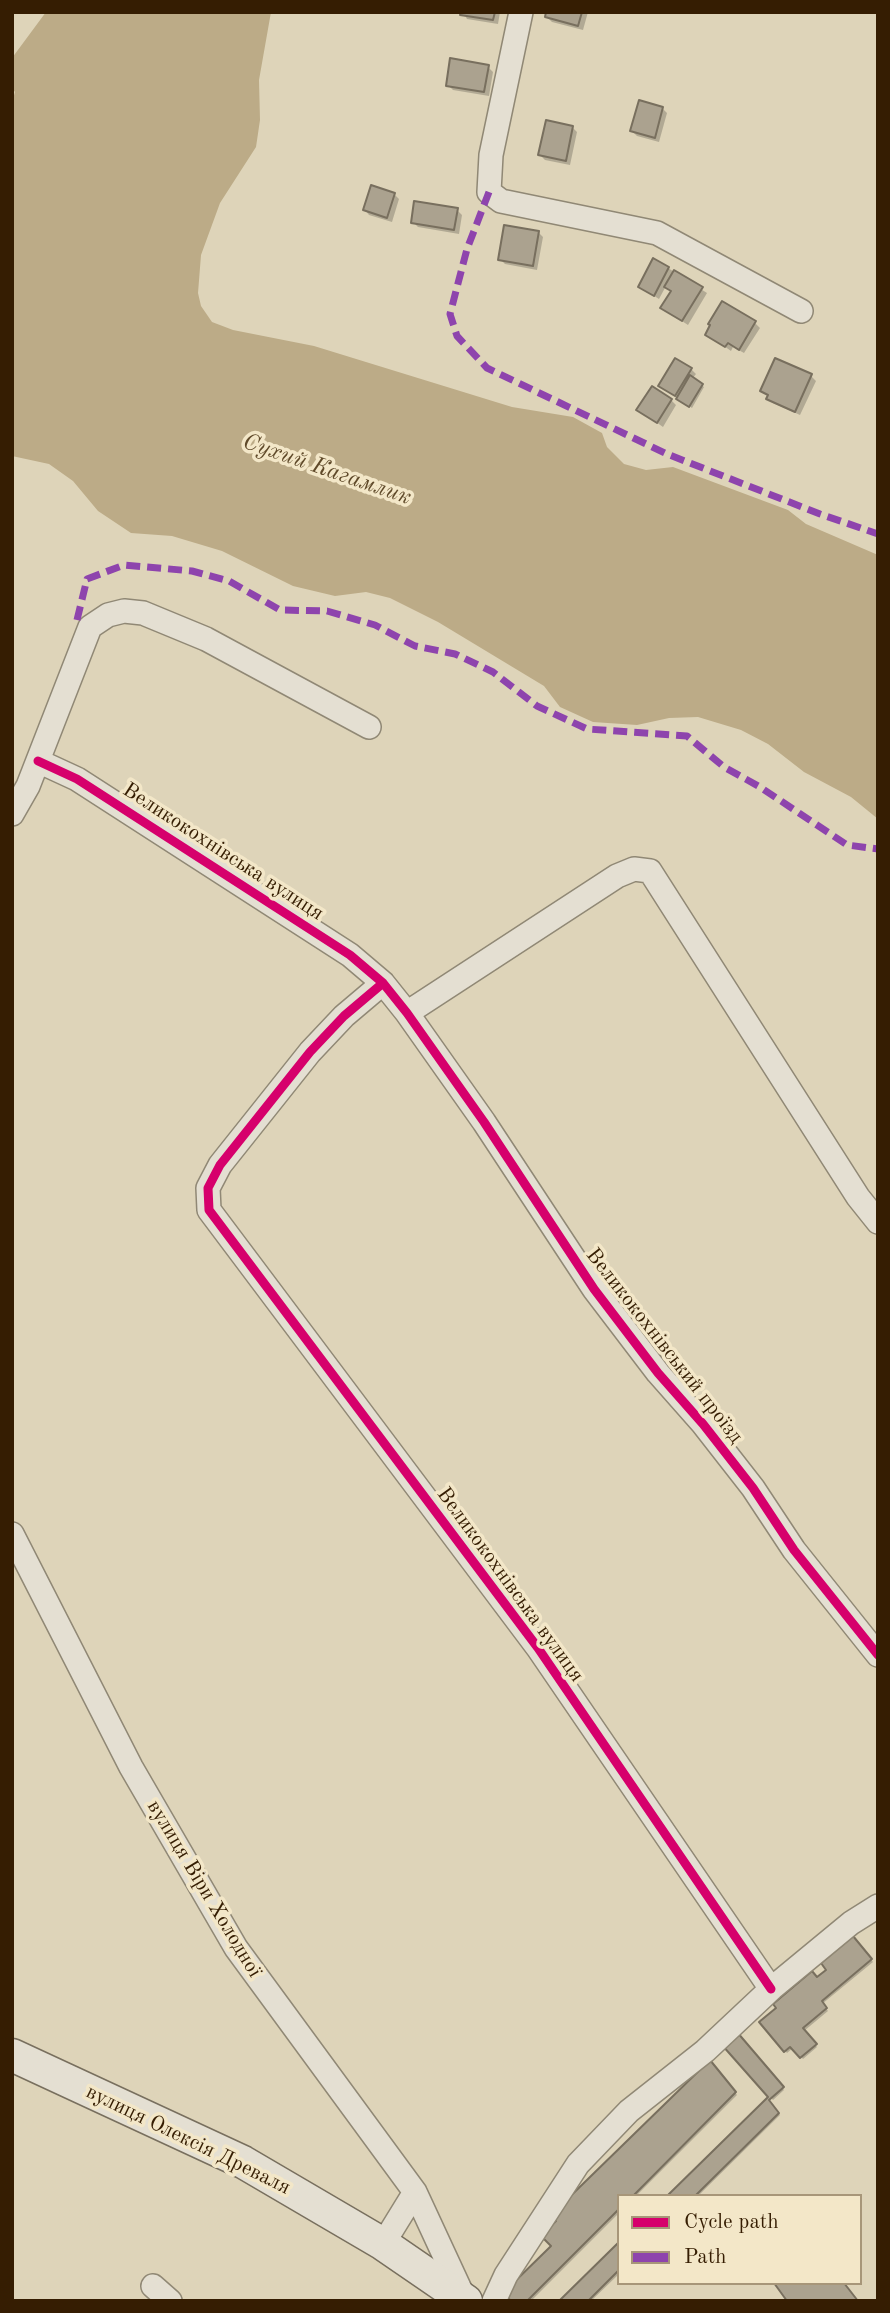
<!DOCTYPE html>
<meta charset="utf-8">
<style>
body{margin:0}
#map{position:relative;width:890px;height:2313px;overflow:hidden;background:#ded4b9;font-family:"Old Standard TT",serif}
canvas{display:block}
.frame{position:absolute;inset:0;border:14px solid #351d02;pointer-events:none}
.legend{position:absolute;left:617px;top:2194px;width:245px;height:91px;box-sizing:border-box;background:#f3e7c8;border:2px solid #a79679;margin:0;padding:9px 12px;list-style:none;font-size:21px;color:#351d02}
.legend li{display:flex;align-items:center;gap:14px;height:35px}
.legend b{width:35px;border:2px solid #a79679}
</style>
<div id="map">
<canvas width="890" height="2313"></canvas>
<div class="frame"></div>
<ul class="legend">
<li><b style="height:9px;background:#d6006c"></b>Cycle path</li>
<li><b style="height:9px;background:#8e44ad"></b>Path</li>
</ul>
</div>
<script>
const g = document.querySelector('canvas').getContext('2d');
g.lineJoin = 'round';
function paint(path, color) { g.fillStyle = color; g.fill(path, 'evenodd'); }
function stroke(path, color, width, dash) { g.strokeStyle = color; g.lineWidth = width; g.lineCap = dash ? 'butt' : 'round'; g.setLineDash(dash || []); g.stroke(path); }
function write(font, color, halo, rows, align = 'center') {
  g.font = font + ' "Old Standard TT",serif'; g.lineWidth = 7; g.setLineDash([]); g.textBaseline = 'middle'; g.strokeStyle = halo; g.fillStyle = color; for (const [text, x, y, turn = 0] of rows) {
    g.save(); g.translate(x, y); g.rotate((+turn || 0) * Math.PI / 180); g.textAlign = isNaN(turn) ? turn : align; if (halo) g.strokeText(text, 0, 0); g.fillText(text, 0, 0); g.restore();
  }
}
paint(new Path2D(`
 M46,12h225l-12,68 1,40 -4,27 -36,56 -19,52 -3,38 3,13 11,16 21,8 81,16 198,61 61,10 29,16 5,14 17,17 22,6 27,-3 115,43 18,14 72,31v264l-27,-22 -47,-25 -36,-28 -27,-14 -43,-13 -29,1 -32,7 -44,-3 -33,-15 -16,-21 -106,-64 -48,-24 -24,-6 -31,4 -42,-10 -71,-35 -50,-15 -41,-3 -33,-22 -25,-30 -24,-17 -37,-8v-354l3,-10 -3,-4v-30z`), '#bcab87');
paint(new Path2D(`
 M463,12h37l-2,12 -31,-5z
 M548,12h40l-5,18 -31,-8 -5,-5z
 M488,67l5,5 -4,24 -36,-6 -5,-5z
 M662,108l5,5 -8,29 -22,-6 -5,-5z
 M572,127l5,5 -7,33 -25,-5 -5,-5z
 M394,194l5,5 -7,23 -23,-7 -4,-5z
 M457,210l5,5 -3,19 -41,-7 -5,-5z
 M538,232l5,5 -6,33 -32,-6 -5,-5z
 M668,268l39,25 -19,32 -20,-13 4,-20 -6,-6 -7,13 -19,-12z
 M755,323l5,5 -16,25 -11,-6 -2,4 -24,-17z
 M691,369l5,5 -4,5 12,8 -12,21 -32,-22z
 M811,376l5,5 -16,34 -27,-12 -11,-13z
 M671,400l5,5 -13,22 -24,-17z
 M853,1939l20,23 -51,42 6,7 -24,20 13,16 -14,12 -10,-11 -6,5 -25,-31 67,-52z
 M737,2035l47,55 -11,10 -48,-54z
 M710,2063l27,32 -101,101h-17v17l-88,88h-18l40,-55z
 M767,2100l13,15 -82,81h-29z
 M619,2245v29l-28,27h-30z`), '#0003');
const building = new Path2D(`
 M461,12h34l-2,8 -33,-5z
 M546,12h36l-4,14 -33,-9z
 M450,58l39,7 -5,27 -38,-6z
 M639,100l24,7 -8,31 -25,-7z
 M546,120l27,6 -7,35 -28,-6z
 M371,185l24,8 -8,25 -24,-8z
 M414,201l44,7 -4,22 -43,-7z
 M504,225l35,6 -6,35 -35,-6z
 M653,258l16,9 -15,29 -16,-9z
 M674,270l29,17 -21,34 -22,-13 11,-17 -7,-4z
 M722,301l34,20 -17,29 -11,-7 -3,4 -20,-12 5,-10 -2,-1z
 M675,358l17,10 -17,28 -17,-10z
 M775,358l37,16 -17,38 -29,-13 2,-4 -8,-4z
 M690,375l13,9 -14,23 -13,-8z
 M652,386l20,13 -15,24 -21,-13z
 M853,1936l19,23 -50,42 5,7 -24,20 14,16 -17,14 -10,-11 -6,5 -25,-30 17,-14 -3,-4 39,-33 5,6 9,-7 -5,-7z
 M737,2032l47,55 -15,13 10,13 -84,83h-28l101,-99 -46,-52z
 M710,2060l26,32 -103,104h-14v13l-92,92h-16l-8,-8 48,-47 -10,-10 15,-15 -6,-5z
 M619,2242v28l-31,31h-29z
 M774,2283h70l14,18h-71z`);
paint(building, '#aba28f');
stroke(building, '#786f5e', 2);
const street = new Path2D(`
 M521,12l-30,143 -2,37 12,9 156,32 144,78
 M38,761l39,18 273,176 33,28 24,30 77,109 110,167 64,84 45,51 50,64 41,62 84,105
 M12,814l16,-28 62,-159 18,-12 16,-4 19,2 63,26 163,88
 M383,983l-39,33 -34,36 -90,113 -12,23 1,22 329,438 233,341
 M407,1013l210,-137 17,-7 16,2 208,326 20,25
 M12,1534l119,233 105,181 179,244 50,108
 M383,2244l32,-52
 M153,2286l17,15
 M494,2301l12,-26 72,-111 51,-53 76,-60 66,-62 80,-66 27,-17`);
const secondary = new Path2D(`
 M12,2055l231,107 140,82 83,57`);
stroke(street, '#908875', 26);
stroke(secondary, '#786f5e', 35);
stroke(street, '#e4dfd2', 23);
stroke(secondary, '#e4dfd2', 32);
stroke(new Path2D(`
 M489,192l-22,57 -17,65 7,22 30,32 180,86 153,60 58,20
 M77,620l10,-41 37,-14 68,6 37,10 51,29 47,1 48,14 40,21 40,8 38,18 44,34 50,23 100,7 37,31 36,20 87,58 31,4`), '#8e44ad', 7, [14, 7]);
stroke(new Path2D(`
 M38,761l39,18 273,176 33,28 24,30 77,109 110,167 64,84 45,51 50,64 41,62 84,105
 M383,983l-39,33 -34,36 -90,113 -12,23 1,22 329,438 233,341`), '#d6006c', 9);
write('21px', '#351d02', '#f3e7c8', [
 ["Великокохнівська вулиця",223,852,33],
 ["Великокохнівський проїзд",664,1346,52],
 ["Великокохнівська вулиця",510,1585,54],
 ["вулиця Віри Холодної",204,1889,59],
 ["вулиця Олексія Древаля",188,2140,26]
]);
write('italic 23px', '#5f4929', '#f3e7c8', [
 ["Сухий Кагамлик",327,470,19]
]);
</script>
